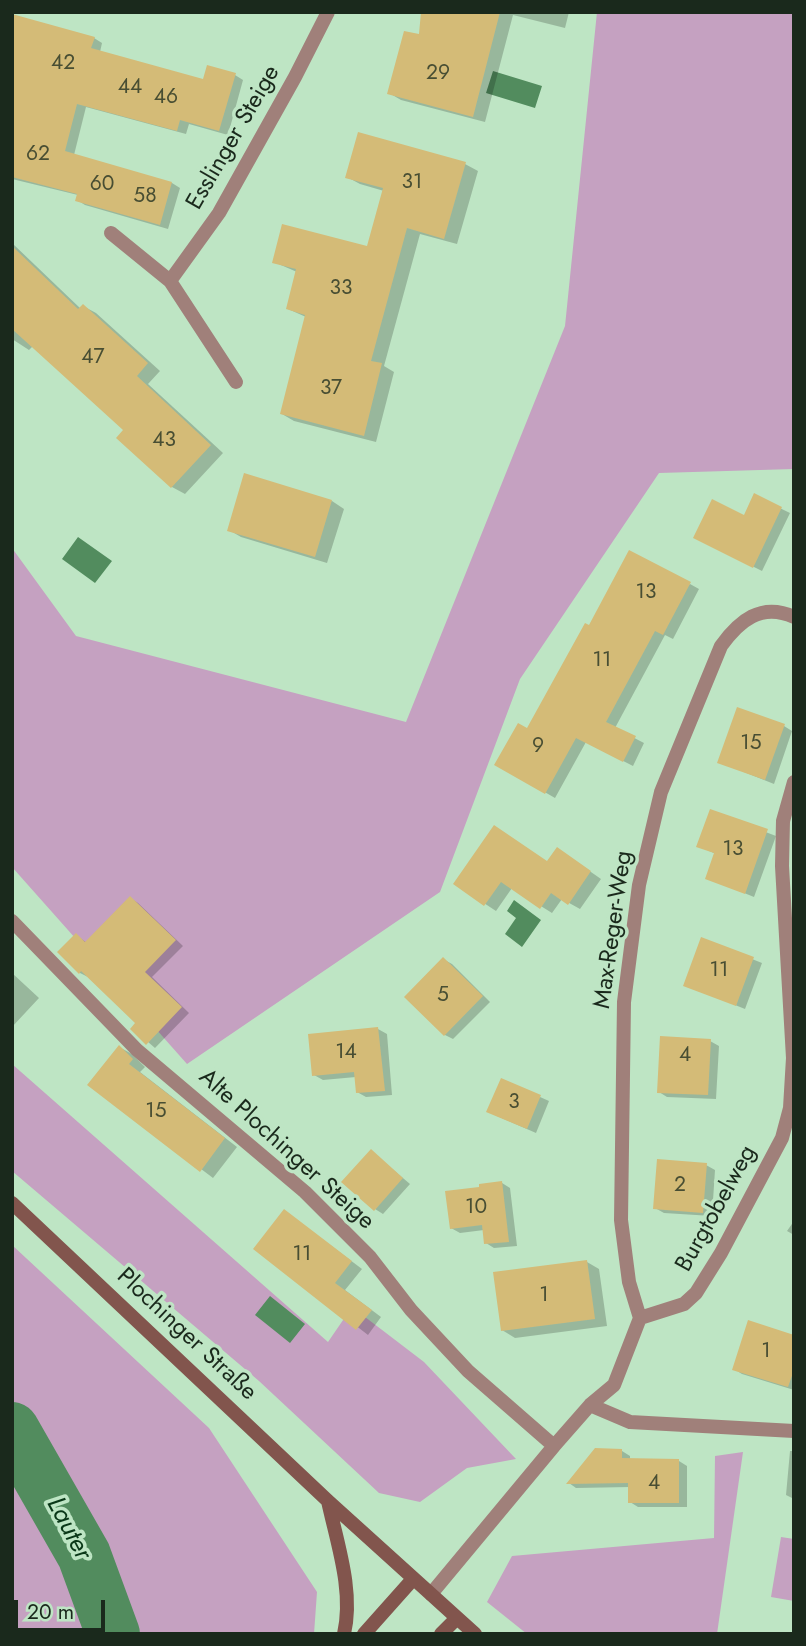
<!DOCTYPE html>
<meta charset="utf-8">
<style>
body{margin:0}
#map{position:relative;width:806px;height:1646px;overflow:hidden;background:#bee5c4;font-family:Jost,sans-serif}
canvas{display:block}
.frame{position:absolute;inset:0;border:14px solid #1a291c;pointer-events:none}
.scale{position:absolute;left:14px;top:1600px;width:91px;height:32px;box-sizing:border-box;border:4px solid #1a291c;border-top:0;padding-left:9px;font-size:21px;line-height:24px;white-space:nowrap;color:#1a291c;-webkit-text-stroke:5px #bee5c4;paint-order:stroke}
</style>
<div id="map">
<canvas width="806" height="1646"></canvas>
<div class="frame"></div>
<div class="scale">20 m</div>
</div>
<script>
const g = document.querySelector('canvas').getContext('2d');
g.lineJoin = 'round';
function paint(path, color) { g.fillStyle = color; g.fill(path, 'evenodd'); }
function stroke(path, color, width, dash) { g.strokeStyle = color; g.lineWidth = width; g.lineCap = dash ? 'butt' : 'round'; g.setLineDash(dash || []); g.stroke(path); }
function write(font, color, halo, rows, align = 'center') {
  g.font = font + ' Jost,sans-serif'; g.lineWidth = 7; g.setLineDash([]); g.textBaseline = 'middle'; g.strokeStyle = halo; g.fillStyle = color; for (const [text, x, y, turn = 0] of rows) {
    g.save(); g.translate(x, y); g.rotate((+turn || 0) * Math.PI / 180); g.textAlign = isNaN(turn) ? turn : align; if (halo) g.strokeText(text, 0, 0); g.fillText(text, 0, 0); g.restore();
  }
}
paint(new Path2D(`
 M597,12h197v457l-135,4 -139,206 -80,213 -253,172 -175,-197v-319l64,88 330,86 159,-396z
 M12,1064l316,278 24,-35 72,55 92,97 -49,9 -47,34 -41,-9 -120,-112 -247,-210z
 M12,1245l197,183 108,164 -3,42h-292l-10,-14z
 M743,1452l-26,182h-190l-40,-32 25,-46 202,-18 1,-82z
 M781,1537l13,2v62l-23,-4z`), '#c5a1c1');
paint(new Path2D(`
 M493,71l49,15 -7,22 -49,-15z
 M78,537l34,24 -17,22 -33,-24z
 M514,900l27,20 -19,27 -17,-13 11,-16 -9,-7z
 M270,1296l35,28 -15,19 -35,-28z`), '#528c5e');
paint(new Path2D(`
 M454,12h115l-4,16 -52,-13 -28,107 -84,-22 -12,-7 57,-50z
 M94,38l8,5 -2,9 104,29 31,-6 8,5 -15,55 -39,-11 -3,10 -100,-27 -12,48 98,28 8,5 -12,41 -83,-24 -8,-5 1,-5 -66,-16v-60z
 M465,164l13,7 -21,73 -37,-10 -36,132 10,6 -18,70 -82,-21 -12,-7 24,-97 -18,-8 9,-37 -23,-10 94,-14 16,-57 -24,-7 -13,-7z
 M12,243l69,66 2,-3 13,7 64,58 -12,13 75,69 -38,41 -13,-7 -54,-49 8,-8 -93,-84 -4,4 -17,-11z
 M755,496l35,17 -28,58 -58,-29 41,-25z
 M332,501l12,8 -17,54 -86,-26 -12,-7z
 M690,584l9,5 -26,50 -8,-4 -50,93 29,15 -11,23 -47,-24 -31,56 -59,-34 32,-33 62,-103z
 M784,726l8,5 -18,53 -55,-22z
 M711,811l65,25 -22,61 -47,-19 9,-24 -18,-8z
 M568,856l33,23 -21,30 -18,-10 -10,14 -40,-25 -16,23 -41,-27 93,-21z
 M130,898l8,5 45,43 -31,31 37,36 -34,35 -22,-19 5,-6 -50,-46 -8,-4 -4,-38 11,8z
 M702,939l60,24 -17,46 -60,-24z
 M443,959l9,5 38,38 -37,37 -8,-4z
 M12,973l27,25 -27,29z
 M378,1029l9,5 5,61 -26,2 -9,-5 -1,-15 -33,3 -9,-5z
 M710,1041l9,5 -3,53 -49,-2 -8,-5z
 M119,1047l13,7 13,13 -5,5 97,75 -24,31 -123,-93z
 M502,1080l47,21 -13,32 -39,-17z
 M371,1151l39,33 -27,30 -8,-5z
 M706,1165l9,5 -3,46 -48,-3 -9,-5z
 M502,1183l8,5 7,58 -23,2 -8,-5 -2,-13 -24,3 -9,-5z
 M285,1211l77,58 -17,21 36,27 -13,18 -113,-87z
 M794,1221v14l-7,-4z
 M587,1262l12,7 8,57 -92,12 -13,-8z
 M794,1336v54l-52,-16 -8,-5z
 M622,1451l8,5v4l49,1 8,5v41h-49l-8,-5v-15l-54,1 -7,-5z
 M790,1451h4v48l-8,-4z`), '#0003');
stroke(new Path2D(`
 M12,1429l72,126 29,79`), '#528c5e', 54);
paint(new Path2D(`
 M421,12h79l-27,105 -86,-23 17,-63 15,3z
 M12,14l83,23 -4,11 112,31 4,-14 29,8 -17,58 -39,-11 -3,11 -100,-27 -12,47 107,31 -12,43 -85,-24 2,-7 -65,-17z
 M358,132l108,30 -22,77 -37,-11 -36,133 11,2 -18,73 -84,-22 25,-99 -19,-6 10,-40 -24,-6 10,-39 85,22 16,-58 -38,-10z
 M12,246l66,63 5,-5 65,59 -11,13 74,69 -40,43 -55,-50 7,-8 -111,-101z
 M244,473l88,27 -17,57 -88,-26z
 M754,493l28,14 -29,61 -60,-30 19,-39 32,16z
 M629,550l62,32 -28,53 -8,-4 -49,91 30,14 -13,26 -47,-24 -31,56 -51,-29 24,-42 9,5 58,-105 4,2z
 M737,707l48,17 -20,56 -48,-17z
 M710,809l58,20 -23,65 -40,-15 9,-26 -18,-6z
 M494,825l53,36 10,-14 34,24 -23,34 -17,-12 -11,16 -39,-27 -17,24 -31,-22z
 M130,896l46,44 -31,32 37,35 -36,38 -16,-16 5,-6 -54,-52 -2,3 -22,-22 19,-19 9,9z
 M701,937l53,20 -18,49 -53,-20z
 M443,957l40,39 -39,40 -40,-39z
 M378,1027l7,64 -29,2 -2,-21 -42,4 -4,-42z
 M660,1036l51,3 -3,56 -51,-2z
 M119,1045l14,14 -4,5 96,74 -25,34 -113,-87z
 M501,1078l40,17 -14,34 -41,-17z
 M371,1149l32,29 -29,33 -33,-29z
 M657,1159l50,4 -4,50 -50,-4z
 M502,1181l7,61 -25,2 -2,-19 -32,4 -5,-38 34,-4v-3z
 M284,1209l68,52 -17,22 37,27 -16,20 -103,-81z
 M587,1260l8,59 -94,12 -8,-59z
 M748,1320l46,15v35l-6,17 -56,-17z
 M595,1448l27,1v9l57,1v44h-51v-20l-62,1z`), '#d4bb77');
stroke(new Path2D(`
 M111,233l59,48 66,101
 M170,281l49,-68 76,-136 33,-65
 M12,921l125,129 168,142 65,65 41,53 57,61 86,75
 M640,1318l-11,-36 -8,-62 3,-218 15,-117 22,-93 60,-146c18,-25 40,-44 73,-29
 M640,1318l44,-14 12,-11 25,-40 61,-115 8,-30 3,-50 -11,-192 1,-45 11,-39
 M590,1405l40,17 164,9
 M431,1594l123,-148 36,-41 24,-20 26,-67`), '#a0807a', 14);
stroke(new Path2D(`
 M12,1203l316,298 147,133
 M328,1501c9,42 26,90 16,133
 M364,1634l49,-55
 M441,1634l16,-16`), '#82554d', 14);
write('21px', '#484e33', null, [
 ["42",63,64],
 ["29",438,74],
 ["44",130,88],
 ["46",166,98],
 ["62",38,155],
 ["31",412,183],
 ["60",102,185],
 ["58",145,197],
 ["33",341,289],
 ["47",93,358],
 ["37",331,389],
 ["43",164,441],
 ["13",646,593],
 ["11",602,661],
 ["15",751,744],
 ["9",538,747],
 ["13",733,850],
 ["11",719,971],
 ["5",443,996],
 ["14",346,1053],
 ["4",685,1056],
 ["3",514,1103],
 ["15",156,1112],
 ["2",680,1186],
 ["10",476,1208],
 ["11",302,1255],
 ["1",544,1296],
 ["1",766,1352],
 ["4",654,1484]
]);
write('24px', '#1a291c', '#bee5c4', [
 ["Esslinger Steige",234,138,-60],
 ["Max-Reger-Weg",614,930,-82],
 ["Alte Plochinger Steige",286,1150,42],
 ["Burgtobelweg",717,1209,-61],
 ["Plochinger Straße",186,1335,43]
]);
write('italic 26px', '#093717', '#bee5c4', [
 ["Lauter",68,1529,62]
]);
</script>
